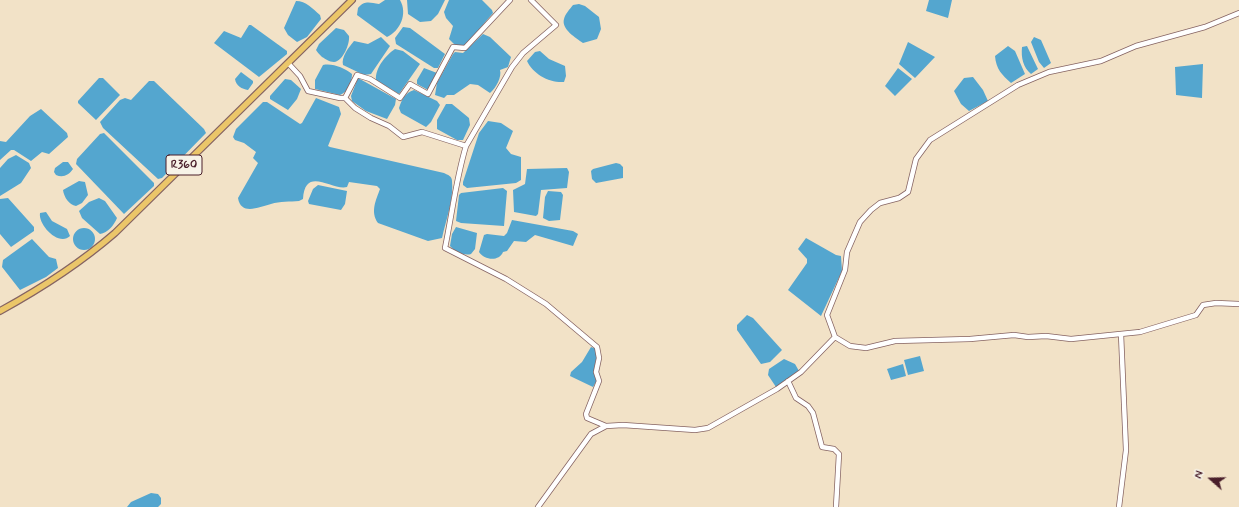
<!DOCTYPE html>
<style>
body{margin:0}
#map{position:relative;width:1239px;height:507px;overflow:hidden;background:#f2e2c7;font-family:Mynerve,sans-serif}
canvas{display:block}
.north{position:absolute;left:1191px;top:459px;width:40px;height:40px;-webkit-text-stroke:3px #f7f3e8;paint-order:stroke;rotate:290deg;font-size:11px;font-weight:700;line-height:16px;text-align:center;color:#4a1f2b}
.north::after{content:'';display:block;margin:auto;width:14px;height:18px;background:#4a1f2b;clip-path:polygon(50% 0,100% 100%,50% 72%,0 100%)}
</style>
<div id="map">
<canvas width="1239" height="507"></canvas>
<div class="north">N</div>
</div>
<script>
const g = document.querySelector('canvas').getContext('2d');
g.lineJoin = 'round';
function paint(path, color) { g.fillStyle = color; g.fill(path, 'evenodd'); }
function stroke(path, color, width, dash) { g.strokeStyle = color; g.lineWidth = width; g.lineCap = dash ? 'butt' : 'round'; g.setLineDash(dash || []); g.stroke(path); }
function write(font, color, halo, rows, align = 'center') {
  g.font = font + ' Mynerve,sans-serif'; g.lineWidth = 3; g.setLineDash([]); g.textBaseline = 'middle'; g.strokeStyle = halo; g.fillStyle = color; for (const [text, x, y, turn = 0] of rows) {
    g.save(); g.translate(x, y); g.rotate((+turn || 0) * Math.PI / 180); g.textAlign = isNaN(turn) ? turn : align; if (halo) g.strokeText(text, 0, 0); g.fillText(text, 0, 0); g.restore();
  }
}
paint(new Path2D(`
 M385,0h15c8,14 0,31 -13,37l-30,-22 1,-7c7,-8 12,-5 21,-4z
 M407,0h38l-7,14 -7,7 -11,1 -12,-8z
 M449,0h33l10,10 1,3 -29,34 -8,-1 -7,-7 4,-13 -7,-8 -2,-6z
 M929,0h23l-4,18 -22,-7z
 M296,1c10,0 17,8 24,14l1,4 -14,18 -10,5 -9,-7 -4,-7z
 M579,4l6,2 14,11 2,12 -4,10 -14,4c-7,-5 -22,-14 -19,-24 1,-5 6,-10 9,-14z
 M249,25h2l36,26v3l-28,23 -45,-34 10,-12 17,7z
 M403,27l7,1 35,26 -7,14h-4l-38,-24 -1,-6z
 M336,28l8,2 5,6c1,8 -6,25 -15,26 -5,0 -8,-3 -12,-5 -3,-3 -4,-4 -6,-7l3,-6z
 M483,34l7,3 21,20 -3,10 -8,3c2,7 -4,18 -10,23l-12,-8 -8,-1 -16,11h-7l-3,3 -9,-3 2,-12 16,-29 2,-2 8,1z
 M381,37l9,9 -19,28 -7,1 -21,-10c-2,-8 6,-18 11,-24l14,3z
 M1034,37l7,3 10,23 -7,5 -5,-6 -8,-20z
 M908,42l27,15 -20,21 -16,-14z
 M1008,46l7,5 10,23 -14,9c-9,-8 -15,-14 -16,-27z
 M1027,46l11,23 -7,5c-8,-7 -10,-16 -9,-27z
 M395,49l8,2 17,13 -21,30 -23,-14c-1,-12 10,-25 19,-31z
 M540,51l9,8 16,7 1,10 -2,6c-15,1 -31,-8 -37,-21l8,-9z
 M1203,64l-1,34 -26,-3 -1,-28z
 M323,65c10,-2 21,3 29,9 0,8 -4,18 -12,21l-25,-6v-9z
 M424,68l13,5 -9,17 -11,-6v-4z
 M898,68l14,11 -17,17 -10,-10z
 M241,72l12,9v2l-5,7c-6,-1 -12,-4 -13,-11z
 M973,77l10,13 5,11 -19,10 -8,-7 -7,-13 10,-13z
 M99,78h4l17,17 -24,25 -18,-17v-2z
 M358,78l38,21 -1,6 -8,14 -21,-8 -14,-10 -1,-5z
 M285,79l6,1 10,9 -4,10 -9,11 -18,-11v-3z
 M149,81h5l50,48 2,4 -44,45 -4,1 -55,-51 -3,-6 20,-22 5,-2 6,2z
 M414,90l23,11 3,4 -9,17 -5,5 -25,-14 -2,-5c3,-9 6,-15 15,-18z
 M316,98l23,9 2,7 -13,32 2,1 114,26c4,2 8,3 8,8 2,18 -6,39 -10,57l-14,3 -50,-18c-8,-11 -2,-23 2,-34l-3,-3 -28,-4 -2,5c-15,4 -42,-22 -44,12l-4,2c-9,1 -19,0 -28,3 -12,3 -30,12 -33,-6l20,-35 -5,-5 3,-6 -12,-9 -9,-3 -2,-3 3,-8 27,-27h4l33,22 2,-1z
 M446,104h6l17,14 1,7 -7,15h-6l-20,-11v-9z
 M41,109l26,24 1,4 -19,17 -7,-2 -11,9 -17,-11h-3l-11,10v-19l6,1 24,-26z
 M488,121l13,2 12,8 -7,17 5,6 10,3v23l-5,3 -49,5 -4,-3v-3l16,-49z
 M104,133l50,50v3l-30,28 -48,-50 1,-5 23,-25z
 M16,155l13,8 2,5 -10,15 -21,13v-28l8,-9z
 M63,162h5l5,7c-4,6 -10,9 -17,6l-2,-3 1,-4z
 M616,163l4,1 3,3v11l-27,5 -4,-4 -1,-8 2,-2z
 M567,168l2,4 -2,16 -26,2 -3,24 -2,2 -22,-4 -1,-22 12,-6 2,-15z
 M79,181l6,1 3,13 -6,8 -6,3c-7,-1 -12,-9 -13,-16z
 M318,185l29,6 -2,13 -4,6 -32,-6 -1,-3 5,-12z
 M503,188l4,3 -3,35 -43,-3 -5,-2 3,-26 2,-2z
 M548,191l13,1 2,3 -3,25 -11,1 -6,-3 2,-21z
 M8,198l26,29v4l-23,16 -11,-13v-35z
 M99,198l6,3 12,17c-3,7 -9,15 -17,16l-18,-16 -3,-7 10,-9z
 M46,212l6,9 15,8 3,7c-11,11 -32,-11 -30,-23z
 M512,220l61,11 5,3 -5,12 -38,-11 -9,7 -12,-1 -7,10 -4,1c-4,10 -19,8 -24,0l5,-17 3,-1 17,2 3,-3z
 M456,227l21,6 -2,16 -4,5c-6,2 -16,-2 -21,-8l2,-12z
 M73 239a11 11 0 1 1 22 0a11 11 0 1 1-22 0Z
 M806,238l30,17 5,1 1,15 -21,45 -33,-26 19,-27v-4l-9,-10z
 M32,239l17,18 7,2 2,9 -12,9 -26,13 -18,-23 1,-7z
 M747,315l6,3 29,32 -12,12 -9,2 -24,-34v-5z
 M591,347l5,2c3,11 -6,20 1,31l-4,7 -23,-11 1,-4 11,-10z
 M920,356l4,15 -16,4 -4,-15z
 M784,359l11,5 4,7 -23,16 -8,-12 1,-6z
 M903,364l3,12 -15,4 -4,-11z
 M151,493l7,1 3,4v6l-3,3h-31l4,-5z`), '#54a6cf');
const minor = new Path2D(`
 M288,63l12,13 8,15 32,7h5l12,-23 13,4 30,19 10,-14 18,10 25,-47 12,1 45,-48
 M345,98l10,10 16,10 18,8 14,11 19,-5 44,14 46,-79 11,-14 33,-28 -25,-25
 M466,146c-10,33 -14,68 -21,102l61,31 40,25 51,43 2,11 -3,14 3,9 -13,33 1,4 19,8
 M835,337l15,9 16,2 29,-7 75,-2 44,-4 14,2 18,-1 25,3 69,-7 56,-17 7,-10 13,-2 23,1
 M788,381l8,17 12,8 5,7 9,34 12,2 5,5 -3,53
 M538,507l53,-73 15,-8 17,-1 72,5 13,-2 69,-39 24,-17 34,-35 -8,-22 18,-45 2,-18 13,-30 11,-12 9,-7 19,-5 9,-6 8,-33 14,-19 88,-55 31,-13 52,-11 35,-15 69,-19 34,-14
 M1119,507l7,-57 -5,-116`);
const major = new Path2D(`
 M0,311c42,-23 78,-46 115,-78l237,-233`);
stroke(minor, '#856362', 6);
stroke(major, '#856362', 8);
stroke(minor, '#fff', 4.5);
stroke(major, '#ebc669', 5.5);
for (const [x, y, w] of [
 [184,165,36]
]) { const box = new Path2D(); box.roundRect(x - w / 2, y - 10, w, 20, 3); g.fillStyle = '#f7f3e8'; g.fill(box); stroke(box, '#4a1f2b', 1); }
write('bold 12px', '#4a1f2b', null, [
 ["R360",184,165]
]);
</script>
